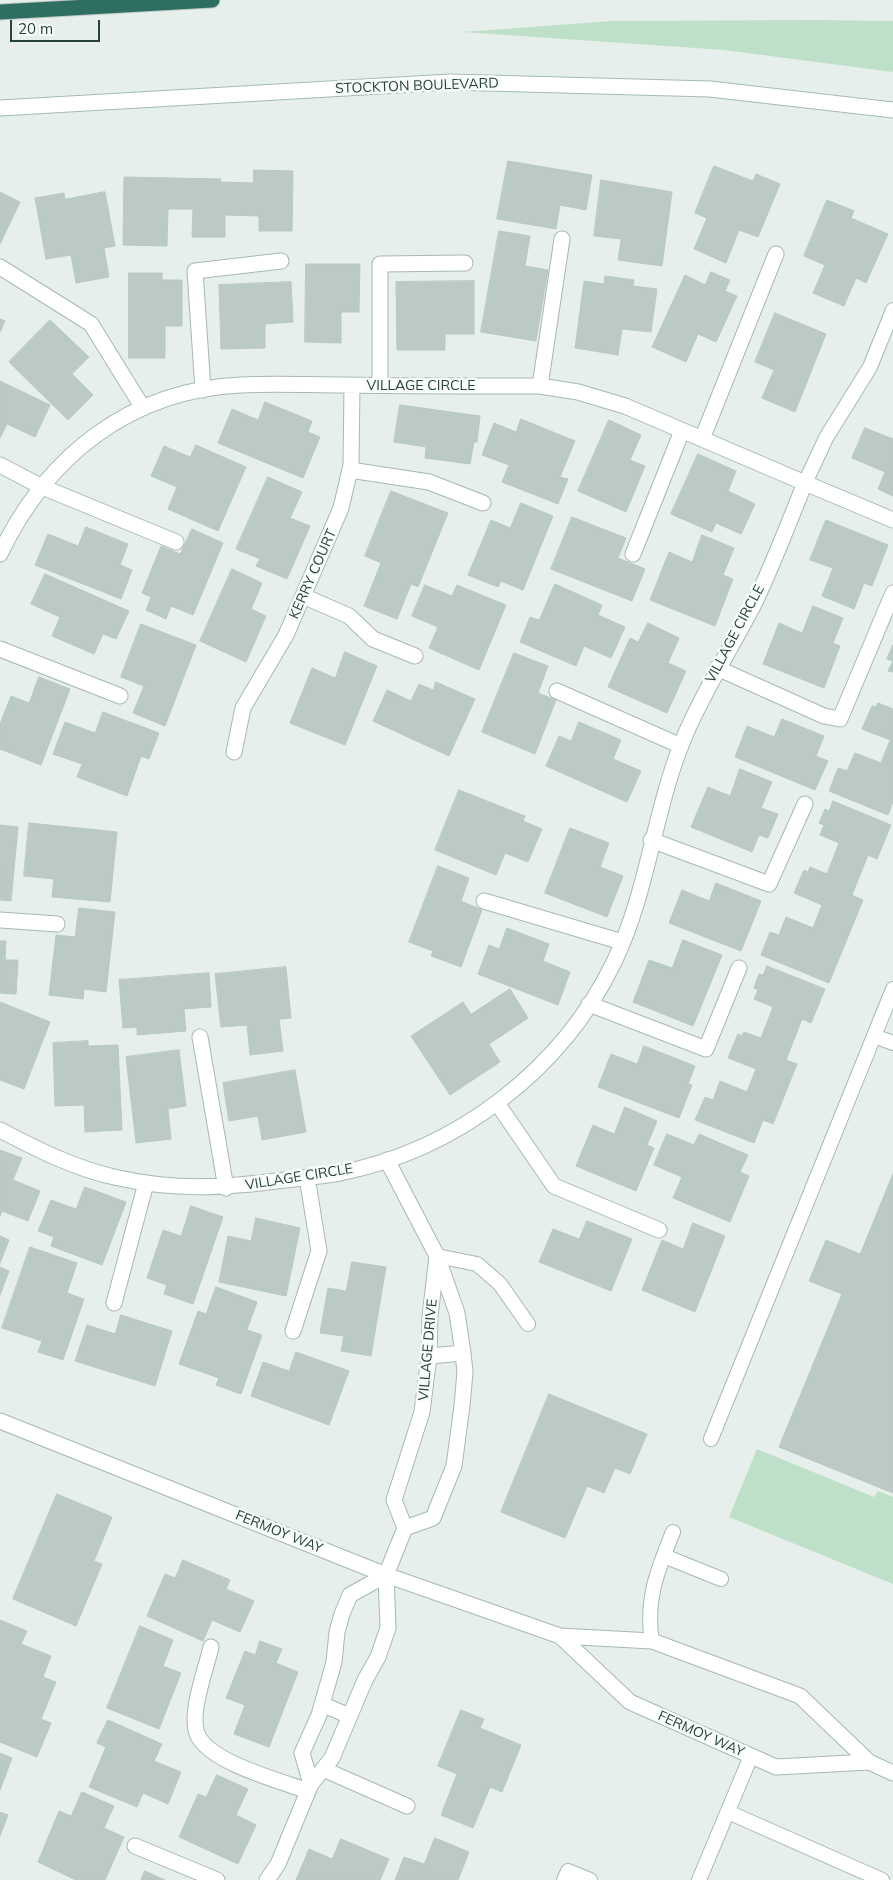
<!DOCTYPE html>
<style>
body{margin:0}
#map{position:relative;width:893px;height:1880px;overflow:hidden;background:#e6efeb;font-family:Mulish,sans-serif}
canvas{display:block}
.scale{position:absolute;left:10px;top:20px;width:90px;height:22px;box-sizing:border-box;border:2px solid #24423a;border-top:0;padding-left:6px;font-size:15px;line-height:18px;white-space:nowrap;color:#24423a;-webkit-text-stroke:4px #f7fbf9;paint-order:stroke}
</style>
<div id="map">
<canvas width="893" height="1880"></canvas>
<div class="scale">20 m</div>
</div>
<script>
const g = document.querySelector('canvas').getContext('2d');
g.lineJoin = 'round';
function paint(path, color) { g.fillStyle = color; g.fill(path, 'evenodd'); }
function stroke(path, color, width, dash) { g.strokeStyle = color; g.lineWidth = width; g.lineCap = dash ? 'butt' : 'round'; g.setLineDash(dash || []); g.stroke(path); }
function write(font, color, halo, rows, align = 'center') {
  g.font = font + ' Mulish,sans-serif'; g.lineWidth = 5; g.setLineDash([]); g.textBaseline = 'middle'; g.strokeStyle = halo; g.fillStyle = color; for (const [text, x, y, turn = 0] of rows) {
    g.save(); g.translate(x, y); g.rotate((+turn || 0) * Math.PI / 180); g.textAlign = isNaN(turn) ? turn : align; if (halo) g.strokeText(text, 0, 0); g.fillText(text, 0, 0); g.restore();
  }
}
paint(new Path2D(`
 M815,20l78,1v51l-169,-22 -261,-18 149,-11z
 M757,1449l117,48 4,-6 15,6v87l-164,-67z`), '#bfe0c8');
const building = new Path2D(`
 M508,161l84,14 -6,35 -26,-5 -4,24 -59,-10z
 M714,166l39,15 3,-7 24,10 -22,53 -19,-7 -13,33 -32,-14 13,-31 -12,-5z
 M254,170l39,1 -1,60h-33v-15l-34,-1v22h-33l1,-28h-25l-1,37 -44,-1 1,-68 97,2 -1,3 33,1z
 M601,180l71,12 -10,74 -44,-6 3,-21 -27,-3z
 M0,192l20,10 -20,42z
 M105,192l10,54 -11,2 5,29 -33,6 -5,-28 -25,4 -11,-61 29,-5 1,6z
 M827,200l27,11 -3,7 37,16 -22,49 -10,-5 -12,28 -31,-13 12,-28 -21,-9z
 M499,231l31,5 -5,30 23,4 -12,71 -55,-9z
 M306,264h54l-1,48h-18v31l-36,-1z
 M711,272l19,8 -5,11 12,5 -21,46 -18,-8 -12,28 -34,-15 33,-72 20,10z
 M129,273h33v7h20v46h-17v32h-36z
 M605,276l29,4 -1,6 24,3 -6,43 -29,-3 -4,26 -43,-7 9,-67 20,3z
 M474,281v53h-29v16h-48l-1,-68z
 M291,282l2,40 -28,2v24l-44,1 -2,-64z
 M775,313l51,21 -31,78 -33,-14 12,-28 -19,-8z
 M0,319l5,2 -5,11z
 M50,320l39,37 -17,17 21,21 -25,25 -59,-58z
 M0,381l50,24 -15,32 -28,-13 -7,14z
 M265,402l47,19 -4,11 12,5 -17,41 -85,-35 14,-34 26,11z
 M400,405l80,11 -3,26h-3l-4,22 -45,-6 1,-11 -32,-5z
 M521,419l54,22 -15,36 8,2 -10,25 -56,-22 7,-17 -27,-10 12,-32 22,9z
 M609,420l32,15 -11,25 15,6 -19,46 -48,-21z
 M865,428l28,11v57l-15,-7 7,-17 -33,-14z
 M196,445l50,22 -28,64 -50,-22 9,-22 -26,-11 13,-30 26,11z
 M698,454l38,17 -8,20 27,13 -14,30 -25,-11 -4,9 -41,-18z
 M268,477l34,15 -12,26 20,8 -23,53 -31,-13 4,-7 -24,-10z
 M391,491l57,22 -30,74 -7,-3 -14,35 -33,-13 17,-43 -16,-7z
 M521,503l32,13 -30,74 -22,-9 -3,6 -30,-12 23,-55 19,8z
 M572,517l54,21 -8,20 27,11 -13,32 -81,-32z
 M826,520l62,25 -16,41 -8,-3 -10,26 -32,-13 11,-28 -23,-8z
 M86,527l42,17 -8,21 12,5 -11,29 -86,-34 13,-31 30,12z
 M192,529l31,14 -30,72 -22,-9 -5,13 -20,-9 5,-13 -9,-4 19,-47 19,8z
 M702,535l32,13 -11,27 10,4 -18,47 -65,-26 19,-48 23,10z
 M232,569l30,14 -11,26 15,7 -20,46 -46,-21z
 M45,574l84,37 -13,28 -13,-5 -9,20 -42,-18 8,-19 -29,-13z
 M555,584l47,21 -4,10 27,12 -14,31 -27,-12 -8,20 -56,-24 10,-25 9,3z
 M425,585l27,11 5,-11 49,20 -27,65 -50,-22 9,-21 -26,-11z
 M813,606l30,12 -10,25 7,3 -16,42 -61,-24 16,-41 23,10z
 M648,623l31,15 -11,25 18,8 -19,42 -59,-26 22,-49 8,4z
 M141,624l55,21 -31,81 -32,-13 11,-27 -23,-9z
 M893,645v27l-5,-1 5,-10 -6,-2z
 M345,652l32,14 -32,79 -55,-22 22,-55 23,10z
 M514,653l34,13 -10,27 18,7 -21,54 -53,-22z
 M39,677l31,12 -29,76 -41,-16v-25l11,-28 18,7z
 M436,682l39,17 -26,57 -76,-35 14,-31 24,11 8,-17 14,6z
 M878,703l15,6v92l-5,14 -59,-24 9,-23 9,3 8,-18 26,10 9,-23 -28,-11 10,-23 4,1z
 M103,712l56,21 -10,26 -8,-3 -14,40 -50,-19 5,-13 -29,-10 12,-32 30,11z
 M782,719l42,17 -8,20 12,5 -13,29 -80,-33 12,-31 27,11z
 M579,722l42,18 -8,19 28,12 -14,31 -81,-36 13,-30 12,5z
 M740,769l32,13 -11,26 17,6 -10,24 -9,-3 -7,17 -61,-25 17,-40 22,9z
 M459,790l66,26 -2,5 19,8 -14,33 -23,-9 -9,22 -61,-25z
 M833,801l58,24 -14,34 -9,-4 -16,40 11,5 -34,83 -68,-28 9,-23 9,3 7,-18 27,11 9,-23 -28,-12 10,-23 4,2 2,-5 17,7 12,-31 -19,-8 4,-10 -5,-2 6,-14 4,2z
 M29,823l88,9 -7,70 -58,-5 2,-18 -30,-3z
 M0,825l18,2 -7,74 -11,-1z
 M570,828l39,15 -9,24 23,9 -16,41 -62,-24z
 M438,866l31,12 -8,23 21,9 -21,57 -30,-11 2,-5 -24,-9z
 M716,883l45,18 -20,50 -72,-28 13,-33 27,11z
 M79,908l36,4 -9,80 -22,-3 -1,10 -34,-4 7,-60 19,2z
 M507,928l42,16 -6,17 27,11 -12,33 -80,-31 11,-29 10,4z
 M683,940l39,15 -29,71 -60,-24 16,-42 23,8z
 M0,941h6l-1,19h13l-2,34 -16,-1z
 M767,966l58,23 -14,34 -9,-4 -16,41 11,4 -24,60 -10,-4 -9,23 -59,-23 10,-23 8,3 7,-19 27,11 9,-23 -28,-11 10,-24 4,2 2,-4 17,6 12,-31 -19,-8 4,-9 -4,-2 5,-14 4,1z
 M286,967l5,51 -12,1 4,32 -33,4 -3,-30 -26,2 -6,-53z
 M209,973l2,34 -27,2 2,22 -49,4v-8l-14,1 -4,-48z
 M510,989l18,29 -39,26 11,18 -50,33 -39,-59 52,-34 8,12z
 M0,1002l50,20 -26,67 -24,-9z
 M88,1041v5l30,-1 4,85 -37,2 -1,-27 -29,1 -2,-63z
 M644,1046l51,20 -7,18 4,1 -13,33 -81,-31 13,-33 26,10z
 M179,1050l7,56 -18,3 3,30 -35,4 -10,-86z
 M295,1070l11,62 -44,8 -4,-24 -29,5 -6,-38z
 M625,1107l32,14 -10,24 7,3 -18,43 -60,-25 17,-41 21,9z
 M667,1134l27,11 5,-11 49,21 -8,17 9,4 -19,46 -57,-24 9,-21 -28,-12z
 M0,1150l22,8 -9,22 27,11 -12,30 -26,-10 -2,5z
 M893,1174v319l-114,-46 63,-153 -33,-13 17,-41 34,14z
 M85,1187l41,15 -24,63 -51,-19 3,-9 -16,-6 13,-31 25,9z
 M191,1206l32,11 -30,87 -29,-10 3,-9 -20,-7 16,-48 18,6z
 M256,1218l44,10 -14,68 -67,-14 9,-46 23,5z
 M587,1221l45,18 -21,52 -72,-29 14,-33 26,10z
 M693,1223l32,13 -30,76 -53,-22 20,-50 21,9z
 M0,1236l9,4 -9,23z
 M30,1247l47,16 -10,30 17,6 -21,61 -25,-8 4,-11 -40,-13z
 M352,1262l34,5 -15,89 -30,-5 3,-15 -24,-3 8,-45 18,3z
 M0,1267l9,4 -9,24z
 M216,1287l41,15 -10,28 15,5 -21,59 -25,-9 3,-7 -40,-14 19,-53 8,3z
 M121,1315l51,16 -17,55 -80,-25 12,-36 28,9z
 M296,1352l53,19 -20,54 -78,-29 12,-34 26,9z
 M549,1394l98,40 -17,40 -15,-6 -11,25 -17,-7 -22,52 -64,-26z
 M57,1494l55,23 -18,44 8,3 -26,62 -63,-27z
 M183,1560l47,20 -4,9 28,12 -14,31 -28,-12 -9,21 -56,-25 18,-42 10,4z
 M0,1620l27,11 -6,13 30,12 -8,21 13,5 -15,37 10,4 -14,34 -37,-15z
 M140,1626l33,14 -10,26 18,7 -22,56 -52,-21z
 M260,1641l22,8 -6,14 22,9 -29,75 -35,-13 11,-29 -19,-7 19,-47 10,4z
 M461,1710l23,9 -4,9 41,17 -19,47 -12,-5 -17,41 -32,-13 16,-41 -19,-8z
 M108,1720l54,24 -8,17 27,11 -13,32 -25,-11 -6,14 -48,-20 17,-40 -9,-4z
 M0,1753l12,5 -12,32z
 M217,1775l31,14 -12,26 20,10 -18,39 -59,-27 19,-43 8,3z
 M82,1792l32,14 -10,22 20,9 -19,43h-29l-38,-18 21,-51 12,5z
 M0,1812l8,3 -8,21z
 M435,1838l34,14 -11,28h-63l9,-23 20,7z
 M341,1839l48,20 -9,21h-84l13,-31 23,10z
 M145,1871l20,9h-24z`);
paint(building, '#bbcac4');
stroke(building, '#b8c9c2', 1);
const lane = new Path2D(`
 M805,483l21,-45 44,-71 23,-57
 M874,1036l19,7
 M437,1256l40,8 23,20 28,40
 M711,1439l182,-450
 M664,1556l57,23
 M652,1641c-7,-41 6,-72 21,-109
 M728,1812l154,68
 M564,1880l4,-9 22,9
 M699,1880l52,-124`);
const street = new Path2D(`
 M0,267l91,57 52,84
 M380,385v-121l85,-1
 M540,386l22,-147
 M203,390l-8,-119 86,-10
 M702,439l74,-185
 M0,465l40,21 136,56
 M350,470l79,12 54,21
 M805,483l88,37
 M0,554c47,-98 130,-164 241,-169 34,-2 68,0 102,0 66,1 132,1 197,1l38,6 47,14 180,77c-17,41 -33,85 -53,125 -22,42 -47,81 -66,125 -32,74 -37,157 -72,229 -52,108 -157,188 -274,211 -18,3 -37,5 -55,7 -61,8 -111,11 -171,-3 -40,-9 -78,-28 -114,-47
 M633,554l49,-123
 M303,596l46,20 24,23 42,17
 M0,649l120,47
 M717,668l107,48 16,3 53,-126
 M557,691l124,55
 M234,752l9,-44 43,-73 55,-127 10,-43 1,-80
 M651,840l118,44 36,-80
 M484,901l138,41
 M0,920l57,4
 M589,1004l117,45 33,-81
 M200,1037l26,151
 M497,1103l57,83 105,44
 M387,1160l50,96 20,57 6,40 2,19 -3,34 -8,60 -21,52 -28,10
 M114,1303l32,-120
 M293,1331l26,-80 -12,-74
 M429,1356l34,-3
 M0,1421l386,154 174,61 92,5 148,55 69,66 24,11
 M560,1636l70,66 146,65 93,-5
 M211,1647c-5,22 -20,61 -15,83 6,31 85,51 112,61
 M322,1704l27,12
 M323,1769l84,37
 M311,1784l21,-26 33,-78 13,-23 10,-29 -2,-53 19,-47 -11,-28 28,-88 7,-56 1,-39 7,-61
 M135,1846l82,34
 M267,1880l11,-16 33,-80 -9,-31 17,-38 15,-53 3,-30 5,-18 8,-19 36,-20`);
const secondary = new Path2D(`
 M0,108l450,-26 260,7 183,21`);
const highway = new Path2D(`
 M0,12l212,-12`);
stroke(lane, '#a8b8b2', 16);
stroke(street, '#a8b8b2', 17);
stroke(secondary, '#a4bbb3', 17);
stroke(highway, '#c2cac8', 17);
stroke(lane, '#fff', 14);
stroke(street, '#fff', 15);
stroke(secondary, '#fff', 15);
stroke(highway, '#2f6f62', 15);
write('14px', '#24423a', '#f7fbf9', [
 ["STOCKTON BOULEVARD",417,86,-2],
 ["VILLAGE CIRCLE",421,386],
 ["KERRY COURT",313,574,-66],
 ["VILLAGE CIRCLE",735,634,-62],
 ["VILLAGE CIRCLE",299,1177,-9],
 ["VILLAGE DRIVE",428,1350,-85],
 ["FERMOY WAY",279,1532,22],
 ["FERMOY WAY",701,1734,24]
]);
</script>
